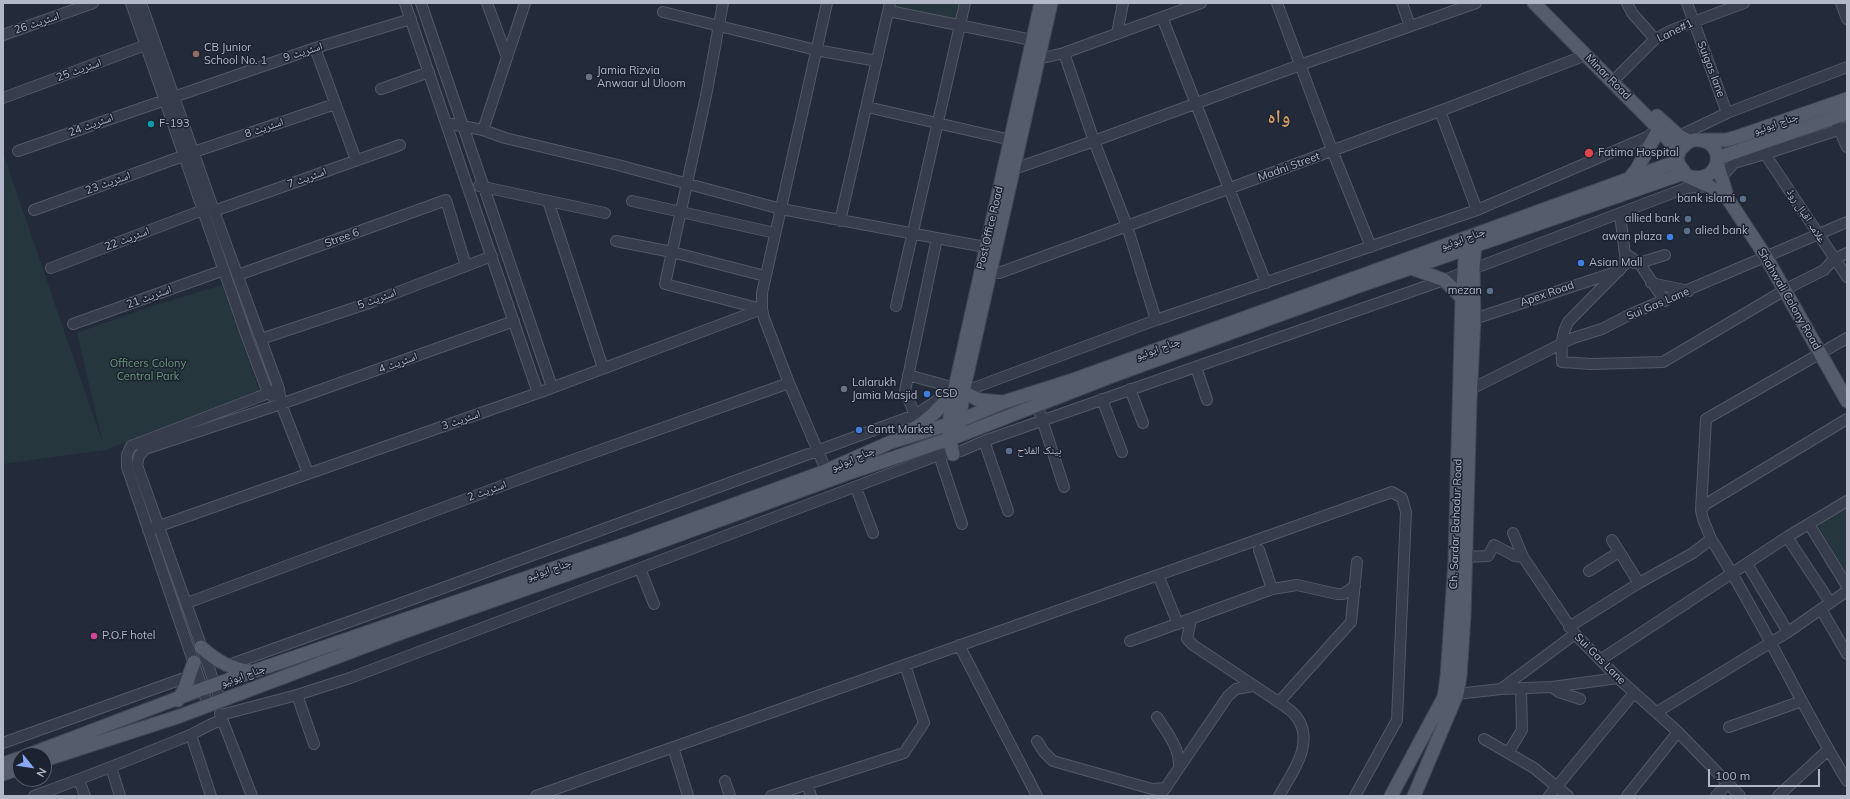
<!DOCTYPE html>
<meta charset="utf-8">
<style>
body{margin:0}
#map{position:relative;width:1850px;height:799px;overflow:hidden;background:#232b3b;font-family:Mulish,sans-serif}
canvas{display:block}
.frame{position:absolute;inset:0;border:4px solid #b2b8c7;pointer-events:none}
.north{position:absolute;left:12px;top:747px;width:40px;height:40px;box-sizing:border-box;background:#1c2230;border:1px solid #585e6c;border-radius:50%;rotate:120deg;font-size:11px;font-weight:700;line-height:16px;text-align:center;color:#b2b8c7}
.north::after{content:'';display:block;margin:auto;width:14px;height:18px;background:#88a8f6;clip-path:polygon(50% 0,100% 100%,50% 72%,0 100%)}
.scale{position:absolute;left:1708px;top:769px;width:112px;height:18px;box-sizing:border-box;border:2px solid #b2b8c7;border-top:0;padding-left:5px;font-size:12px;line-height:14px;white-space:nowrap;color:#b2b8c7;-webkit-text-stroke:3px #1c2230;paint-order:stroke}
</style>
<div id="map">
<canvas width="1850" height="799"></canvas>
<div class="frame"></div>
<div class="north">N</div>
<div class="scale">100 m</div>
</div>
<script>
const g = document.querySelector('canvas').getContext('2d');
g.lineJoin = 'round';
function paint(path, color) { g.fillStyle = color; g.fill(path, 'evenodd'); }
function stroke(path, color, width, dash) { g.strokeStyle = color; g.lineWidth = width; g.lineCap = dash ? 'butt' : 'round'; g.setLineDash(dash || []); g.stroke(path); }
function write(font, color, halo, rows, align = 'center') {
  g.font = font + ' Mulish,"Noto Naskh Arabic",sans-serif'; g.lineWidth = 3; g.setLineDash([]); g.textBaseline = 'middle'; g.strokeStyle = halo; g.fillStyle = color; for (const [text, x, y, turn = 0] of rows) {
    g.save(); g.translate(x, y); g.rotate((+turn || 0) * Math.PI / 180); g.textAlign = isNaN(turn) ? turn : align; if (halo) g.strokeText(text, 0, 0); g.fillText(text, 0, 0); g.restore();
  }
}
paint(new Path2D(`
 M897,3h62l-4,17 -59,-12z
 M3,153l100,291 -26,-111 75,-27 70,-21 37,105 -154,60 -102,14z
 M1847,507v68l-29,-50z`), '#25373c');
const minor = new Path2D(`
 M131,3l116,334 21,56 4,3
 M141,3l73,208 65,178 2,15 27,69
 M405,3l133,390
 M421,3l131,384
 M487,3l20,54
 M723,3l-17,93 -41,188 97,25
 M1277,3l55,147 39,97
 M1402,3l8,23
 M1627,3l5,10 23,26
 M1687,3l40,110
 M1841,3l6,16
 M889,11l143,29
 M663,12l153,38 61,11
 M1162,17l104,266
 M1117,34l6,-31
 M3,35l90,-32
 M315,48l41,112
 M1064,53l30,88 33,85 29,94
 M1032,58l6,1 26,-6 137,-50
 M1618,76l37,-37 17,-9 72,-27
 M381,89l48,-17
 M3,98l148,-55
 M867,107l144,33
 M1440,111l37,99
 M446,123l37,7 22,8 113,27 163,44 204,38
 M1837,125l10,22
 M483,130l42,-127
 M1679,136l48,-23 120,-46
 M18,151l297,-103 96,-29
 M1765,154l82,123
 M1014,169l80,-28 206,-76 176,-62
 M479,186l126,27
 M548,201l55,167
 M632,201l143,32
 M34,210l160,-58 141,-48
 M214,211l186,-66
 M1620,214l6,49 -58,59c-7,14 -7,25 -6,40l29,2 72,-2 127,-75 34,-17 10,-11 13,-6
 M840,221l50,-218
 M616,241l56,11 93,24
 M1626,254l13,9 26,38
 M1634,263h5l26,-8
 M51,268l152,-58
 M983,271l16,2 441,-162 146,-56
 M238,275l208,-75 20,66
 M1651,283l38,8
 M896,306l69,-303
 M1474,319l145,-48
 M73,324l151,-54
 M261,339l111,-37 120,-46
 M1196,367l11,33
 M908,375l47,13
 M1130,389l13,34
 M1471,389l102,-51 29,-9 29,-15 216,-92
 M963,392l193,-72 321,-110 170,-73 11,-8
 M1102,399l20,53
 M1037,404l27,83
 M915,415l-10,-24 32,-153
 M984,441l24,70
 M939,455l23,69
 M826,470l-37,-87 -25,-65 -2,-9v-16l65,-290
 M856,488l17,45
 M1701,510l5,-6 141,-85
 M1809,524l38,62
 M148,530l390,-137 224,-84
 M1513,533l10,24
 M1787,537l43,65
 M1711,539c50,78 88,163 136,242
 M1612,540l27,43
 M1259,550l13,39
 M1465,557l23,-1 6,-11 21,11 8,1 52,77 43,44 60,54 62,64
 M1747,564l41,68
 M640,569l14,35
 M1589,571l30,-19
 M1158,575l20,49
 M187,603l352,-131 250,-89
 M1821,609l26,45
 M1191,619l-4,20 6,6 90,60c4,3 9,6 12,10 22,26 -3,58 -16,81
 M1569,627l70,-44 54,-30 18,-14 -8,-20 -2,-9 5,-91 141,-81
 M1130,641l142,-52 25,-4 40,9h6l12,-8
 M959,645l78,151
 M1600,660l187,-123 60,-36
 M226,666l195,-70 494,-181 35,-23
 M1552,687l7,5 21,7
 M1501,689l74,-55
 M1457,694l44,-5 51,-2 66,-9
 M297,695l17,49
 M220,699l-83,-234 2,-9 6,-7 136,-45 233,-83
 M1279,702l72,-80 6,-60
 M208,705l-81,-238v-12l4,-9 148,-57
 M1657,712l131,-80 59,-41
 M220,714l32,82
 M221,715l76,-20 53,-17 589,-223 22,-4 23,-10 460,-161 242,-92 23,-2 7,-3 18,-20 31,-9 82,-27
 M1157,717c11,17 23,31 22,51
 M1729,727l73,-26
 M191,735l20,61
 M1484,739l50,29 34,28
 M1037,741l7,11 9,9 99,28 14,-1
 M3,743l187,-67
 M673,747l15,49
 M1508,753l14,-23 -1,-41
 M111,767l9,29
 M79,780l6,16
 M725,781l5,15
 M807,784l4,12
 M34,796c50,-18 100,-38 149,-58 14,-5 25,-14 39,-18
 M536,796l856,-304 10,6 4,14 -9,208 -42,76
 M771,796l133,-43 20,-30 -19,-58
 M1160,796l68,-100 8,-7 17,-3
 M1549,796l85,-103
 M1627,796l51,-64
 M1716,796l12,-13
 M1778,796l50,-46`);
const major = new Path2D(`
 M1534,3l125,126 20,24
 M1657,116l22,20 10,5
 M1704,140h22l11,-3 110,-38
 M1683,147c4,-5 10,-8 16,-7 29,2 22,47 -12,36
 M1718,158l129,-45
 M1717,163l11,36 38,58 81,144
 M1679,165l8,11 22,10 19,13
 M1628,180l9,-11 22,-40
 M1411,268l33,12 18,18
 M963,392l16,8 23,2
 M959,427l4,-35 88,-389
 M912,430c17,-10 29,-22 40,-38
 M953,454c-7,-26 -3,-40 2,-66l86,-385
 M201,647c15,14 30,22 51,25
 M178,700l6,-10 10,-28
 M28,755l174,-66 432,-148 189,-69 68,-30 68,-21 45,-19 66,-21 608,-220
 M44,760l136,-44 226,-85 242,-85 201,-73 109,-37 154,-60 247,-90 325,-113
 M3,764l17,-6
 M3,774l17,-6
 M1391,796l53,-99 3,-20 8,-116 7,-263 4,-49 -2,-7
 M1414,796l43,-102 3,-18 4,-60 6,-215 4,-82 -1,-51 2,-23`);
stroke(minor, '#525866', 12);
stroke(major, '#404654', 15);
stroke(minor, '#373d4c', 10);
stroke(major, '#555c6c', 13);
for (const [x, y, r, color] of [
 [196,54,4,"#8d6e63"],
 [589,77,4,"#6b7280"],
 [151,124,4,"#0f9aa8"],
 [1589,153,5,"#e0444e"],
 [1743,199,4,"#5c6f8a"],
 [1688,219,4,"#5c6f8a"],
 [1687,231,4,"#5c6f8a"],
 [1670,237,4,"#3f7fe0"],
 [1581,263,4,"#3f7fe0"],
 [1490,291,4,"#5c6f8a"],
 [844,389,4,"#6b7280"],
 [927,394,4,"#3f7fe0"],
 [859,430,4,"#3f7fe0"],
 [1009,451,4,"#5c6f8a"],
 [94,636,4,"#d1479c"]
]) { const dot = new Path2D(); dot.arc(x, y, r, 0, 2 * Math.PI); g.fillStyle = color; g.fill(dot); stroke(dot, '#1c2230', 1.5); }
write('11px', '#b2b8c7', '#1c2230', [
 ["اسٹریٹ 26",37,23,-19],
 ["Lane#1",1675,31,-26],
 ["اسٹریٹ 9",303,52,-18],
 ["Suigas lane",1711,69,69],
 ["اسٹریٹ 25",79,70,-20],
 ["Minar Road",1608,77,45],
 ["جناح ایونیو",1776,124,-19],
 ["اسٹریٹ 24",91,125,-20],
 ["اسٹریٹ 8",264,128,-19],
 ["Madni Street",1289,167,-20],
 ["اسٹریٹ 7",307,178,-20],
 ["اسٹریٹ 23",108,183,-20],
 ["علامہ اقبال روڈ",1806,216,57],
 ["Post Office Road",990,228,-77],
 ["Stree 6",342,238,-20],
 ["اسٹریٹ 22",127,239,-21],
 ["جناح ایونیو",1463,239,-20],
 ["Apex Road",1547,294,-19],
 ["اسٹریٹ 21",149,297,-20],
 ["اسٹریٹ 5",377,299,-20],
 ["Shahwali Colony Road",1789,299,60],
 ["Sui Gas Lane",1658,304,-23],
 ["جناح ایونیو",1158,349,-20],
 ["اسٹریٹ 4",398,363,-20],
 ["اسٹریٹ 3",461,420,-19],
 ["جناح ایونیو",853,459,-23],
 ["اسٹریٹ 2",487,491,-20],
 ["Ch. Sardar Bahadur Road",1456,524,-88],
 ["جناح ایونیو",549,570,-19],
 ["Sui Gas Lane",1600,659,45],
 ["جناح ایونیو",243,676,-20]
]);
write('11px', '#b2b8c7', '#1c2230', [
 ["CB Junior",204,48],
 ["School No. 1",204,61],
 ["Jamia Rizvia",597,71],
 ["Anwaar ul Uloom",597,84],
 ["F-193",159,124],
 ["Fatima Hospital",1598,153],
 ["bank islami",1735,199,"right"],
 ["allied bank",1680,219,"right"],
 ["alied bank",1695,231],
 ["awan plaza",1662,237,"right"],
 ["Asian Mall",1589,263],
 ["mezan",1482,291,"right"],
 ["Lalarukh",852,383],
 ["Jamia Masjid",852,396],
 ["CSD",935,394],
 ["Cantt Market",867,430],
 ["بینک الفلاح",1017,451],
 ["P.O.F hotel",102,636]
], 'left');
write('11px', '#699878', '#1c2230', [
 ["Officers Colony",148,364],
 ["Central Park",148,377]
]);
write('bold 19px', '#d39d62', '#1c2230', [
 ["واہ",1279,117]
]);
</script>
